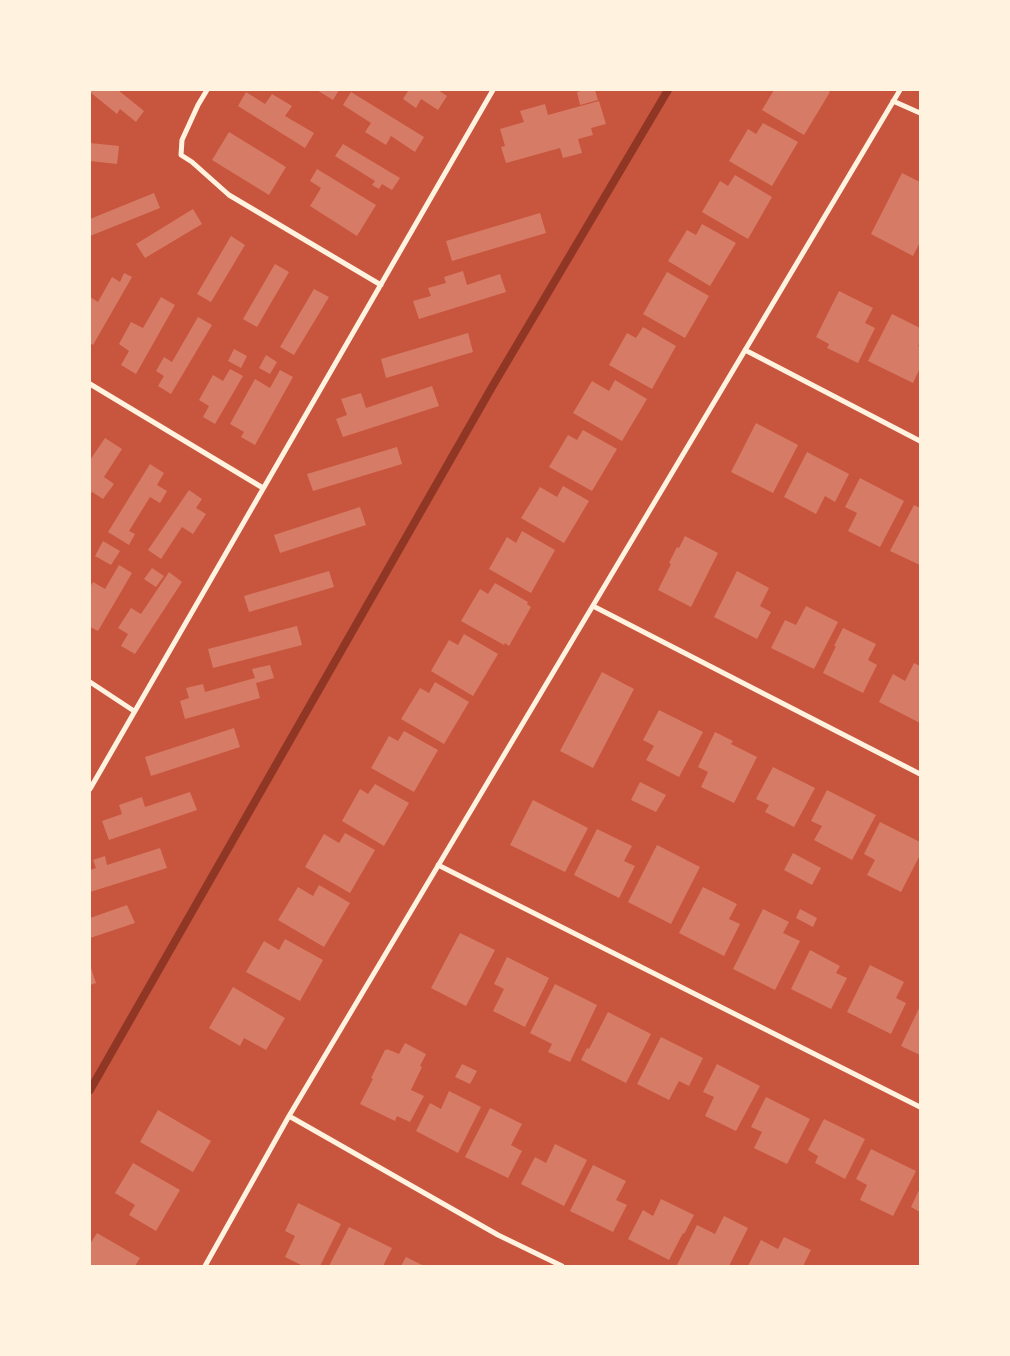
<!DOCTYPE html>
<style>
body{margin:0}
#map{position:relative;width:1010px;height:1356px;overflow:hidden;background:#c8553d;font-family:Poppins,sans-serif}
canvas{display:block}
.frame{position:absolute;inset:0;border:91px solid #fff3e0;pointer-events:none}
</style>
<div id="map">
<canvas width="1010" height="1356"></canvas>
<div class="frame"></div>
</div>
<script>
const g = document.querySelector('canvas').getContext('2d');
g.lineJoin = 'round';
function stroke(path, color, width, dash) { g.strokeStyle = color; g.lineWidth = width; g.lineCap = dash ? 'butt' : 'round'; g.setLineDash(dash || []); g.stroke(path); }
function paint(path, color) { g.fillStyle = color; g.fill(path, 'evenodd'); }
stroke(new Path2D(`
 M90,1090l402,-703 176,-297`), '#8f3625', 8);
paint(new Path2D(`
 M90,90h28l26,21 -8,11 -16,-13 -3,5 -27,-22z
 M317,90h22l-6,10z
 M406,90h32l9,6 -9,14 -17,-11 -5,9 -13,-9 5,-8z
 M585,90h10l3,10 -18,5 -3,-13z
 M774,90h53l3,2 -26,43 -42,-25z
 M246,92l19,12 7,-10 20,12 -7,10 29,17 -9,15 -67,-42z
 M351,92l73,45 -9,15 -24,-16 -5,9 -21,-13 6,-9 -28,-18z
 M599,101l7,23 -15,4 2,7 -15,4 4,14 -19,5 -3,-10 -54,15 -5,-16 4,-1 -5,-17 24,-7 -4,-11 25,-7 3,11z
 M763,123l35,19 -26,44 -43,-25 19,-32 8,5z
 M229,132l57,35 -17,28 -57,-35z
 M90,143l29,3 -2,18 -27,-3z
 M343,144l57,34 -8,12 -10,-6 -3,5 -7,-4 3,-4 -40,-25z
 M317,169l59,36 -19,31 -47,-30 11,-18 -11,-7z
 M902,173l18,9v60l-7,14 -42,-22z
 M735,175l37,22 -24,42 -46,-27 18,-31 8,5z
 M154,193l6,15 -70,28v-17z
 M193,209l9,15 -57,34 -9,-14z
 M540,213l6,20 -94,28 -6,-20z
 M702,224l34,19 -26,43 -42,-25 19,-31 9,5z
 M231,236l14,9 -34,57 -14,-8z
 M275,264l14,8 -32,55 -14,-8z
 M463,271l4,14 33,-11 6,18 -87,27 -6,-18 18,-5 -3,-8 18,-5 -2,-6z
 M667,272l42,24 -24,42 -42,-24z
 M124,273l8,4 -39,68 -3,-2v-46l8,5 14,-25 8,5z
 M314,289l15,8 -35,58 -14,-8z
 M839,291l34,17 -8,15 10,5 -17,35 -31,-15 2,-4 -13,-7z
 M161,297l14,8 -39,69 -15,-9 8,-14 -10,-7 12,-22 12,6z
 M892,314l28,14v14l-2,4 2,1v21l-7,15 -45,-22z
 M198,317l14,8 -41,69 -13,-8 6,-10 -8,-5 8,-14 8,5z
 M643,327l33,19 -24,43 -43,-24 18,-32 9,5z
 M468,333l5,19 -87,26 -5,-19z
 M234,349l13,7 -6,12 -13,-7z
 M266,355l11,7 -7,12 -11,-6z
 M230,369l13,7 -28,48 -12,-7 6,-11 -10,-6 14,-25 10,6z
 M280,370l13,7 -38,68 -14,-8 3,-5 -14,-8 25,-45 15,9z
 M615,380l32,19 -25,42 -49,-28 19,-32 17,10z
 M432,386l7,20 -96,31 -7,-18 11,-4 -6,-16 20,-6 5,15z
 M756,423l42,22 -25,48 -42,-21z
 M583,430l34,19 -25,42 -43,-24 19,-32 9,5z
 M105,438l17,11 -18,28 10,7 -11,15 -11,-7 -2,3v-35z
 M397,447l5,17 -89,27 -6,-17z
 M807,452l42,22 -14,28 -10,-6 -9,18 -32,-17z
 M150,464l14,9 -7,12 10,6 -7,12 -10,-6 -21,34 6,3 -6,11 -21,-13z
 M860,478l44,23 -24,46 -32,-16 9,-18 -12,-6z
 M563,486l26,15 -25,42 -43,-25 19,-31 17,10z
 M189,490l13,9 -6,9 10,6 -13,20 -11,-7 -21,32 -13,-9z
 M914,505l6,3v57l-30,-14z
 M360,507l6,18 -86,28 -6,-18z
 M522,531l33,19 -24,43 -42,-24 18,-32 9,6z
 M685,536l33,17 -27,54 -33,-17 13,-26 -2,-1 8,-16 2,1z
 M103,541l17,10 -9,14 -16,-9z
 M119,565l13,8 -34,58 -8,-4v-40l3,-5 12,7z
 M152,568l12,8 -8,11 -12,-8z
 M329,571l5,16 -85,25 -5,-16z
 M737,571l32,17 -9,18 11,6 -14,27 -43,-22z
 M169,572l13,10 -47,72 -14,-8 7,-12 -10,-6 13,-20 10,6z
 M495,583l33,19 -1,2 4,3 -22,39 -4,-3 -1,2 -43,-24 19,-32 8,5z
 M806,606l32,16 -24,47 -43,-21 14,-28 11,5z
 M297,626l5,19 -89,23 -5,-19z
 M843,628l33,16 -8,16 9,5 -14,28 -40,-20 13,-27h-2z
 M464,634l34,20 -25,42 -42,-25 18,-31 9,5z
 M914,663l6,3v57l-41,-21 14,-28 12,7z
 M270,665l4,13 -18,5 4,15 -75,21 -5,-18 9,-3 -3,-10 17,-4 2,8 50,-14 -3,-9z
 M602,672l32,17 -41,79 -33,-17z
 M435,682l34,20 -25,42 -43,-25 19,-31 9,5z
 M659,710l44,22 -24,45 -33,-17 8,-14 -11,-6z
 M234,728l6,19 -89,29 -6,-19z
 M404,731l34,19 -24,42 -43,-24 18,-32 9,5z
 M715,732l18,9 -2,3 26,13 -23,46 -33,-16 7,-15 -10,-5z
 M773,767l42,21 -21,39 -29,-15 4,-7 -13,-6z
 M640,782l26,13 -10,17 -25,-12z
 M375,784l34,19 -25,43 -42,-25 18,-32 8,5z
 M827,790l49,25 -24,45 -38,-20 8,-14 -11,-5z
 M190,792l7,18 -88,30 -7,-19 20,-7 -3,-9 23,-8 3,10z
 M533,800l55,28 -23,44 -55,-27z
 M880,822l40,20v13l-19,37 -34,-17 8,-15 -11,-6z
 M597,829l35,17 -8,15 11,5 -16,32 -45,-23z
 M345,833l30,17 -25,43 -45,-26 19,-33 15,9z
 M657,845l43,22 -29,57 -43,-22z
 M160,848l7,20 -77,24v-22l6,-2 -3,-8 12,-4 2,9z
 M793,853l28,15 -9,17 -28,-15z
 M319,885l31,18 -26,44 -46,-27 20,-33 15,9z
 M703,887l34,17 -8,15 11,5 -16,32 -45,-23z
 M127,905l8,18 -45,15v-20z
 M763,909l26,13 -6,11 17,8 -25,49 -42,-21z
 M800,909l17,9 -4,9 -17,-9z
 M460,933l35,17 -29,56 -35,-18z
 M285,939l38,21 -23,41 -54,-29 18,-31 15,9z
 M810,950l30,16 -4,7 11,5 -16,31 -40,-20z
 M507,957l42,21 -24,49 -32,-16 11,-22 -10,-5z
 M90,965l6,18 -6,2z
 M870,965l34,17 -8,16 10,5 -15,31 -44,-22z
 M555,984l42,21 -27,57 -22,-10 4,-8 -22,-11z
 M233,987l52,31 -19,32 -22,-12 -4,8 -31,-18z
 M920,1006v49l-19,-9z
 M608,1012l43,22 -25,49 -45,-23 6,-12 2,1z
 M661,1037l42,21 -14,28 -10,-5 -10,19 -32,-16z
 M405,1043l21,11 -6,12 2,1 -11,23 13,6 -14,26 -13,-6 -2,5 -35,-17 13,-25 -2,-1 14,-28h2v-1l12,5z
 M462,1064l15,7 -7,13 -15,-7z
 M717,1064l43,22 -24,45 -31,-15 9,-19 -11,-5z
 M449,1091l32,16 -23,46 -42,-22 14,-28 11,6z
 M766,1097l44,22 -23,45 -33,-16 8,-16 -11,-5z
 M490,1108l32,16 -11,21 11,6 -14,27 -43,-21z
 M158,1110l53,31 -18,31 -53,-30z
 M824,1119l41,20 -20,40 -30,-16 3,-7 -10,-6z
 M555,1144l32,16 -23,46 -43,-22 14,-27 11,6z
 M871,1149l45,22 -23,45 -33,-16 7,-15 -11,-6z
 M133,1163l47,27 -24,41 -27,-16 6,-10 -20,-12z
 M593,1165l33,16 -10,19 11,5 -14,27 -43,-21z
 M920,1188v24l-9,-5z
 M661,1199l33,16 -10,19 -1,-1 -14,27 -41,-21 15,-29 10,6z
 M298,1203l43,21 -21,42h-17l-18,-9 10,-21 -10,-5z
 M724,1216l24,12 -19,38h-49l-3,-1 20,-40 18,9z
 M349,1227l43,21 -9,18h-54z
 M97,1233l43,25 -5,8h-45v-22z
 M784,1237l27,13 -8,16h-55l13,-26 17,9z
 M406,1257l18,9h-23z`), '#d67c66');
stroke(new Path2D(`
 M207,90l-9,15 -16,35 -1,15 11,7 37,33 152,90
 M893,101l27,12
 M745,350l175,91
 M90,384l173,104
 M593,606l327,168
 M90,682l44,29
 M90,789l403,-699
 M438,865l482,242
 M289,1116l209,119 64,31
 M205,1266l84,-150 611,-1026`), '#fff3e0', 5);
</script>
